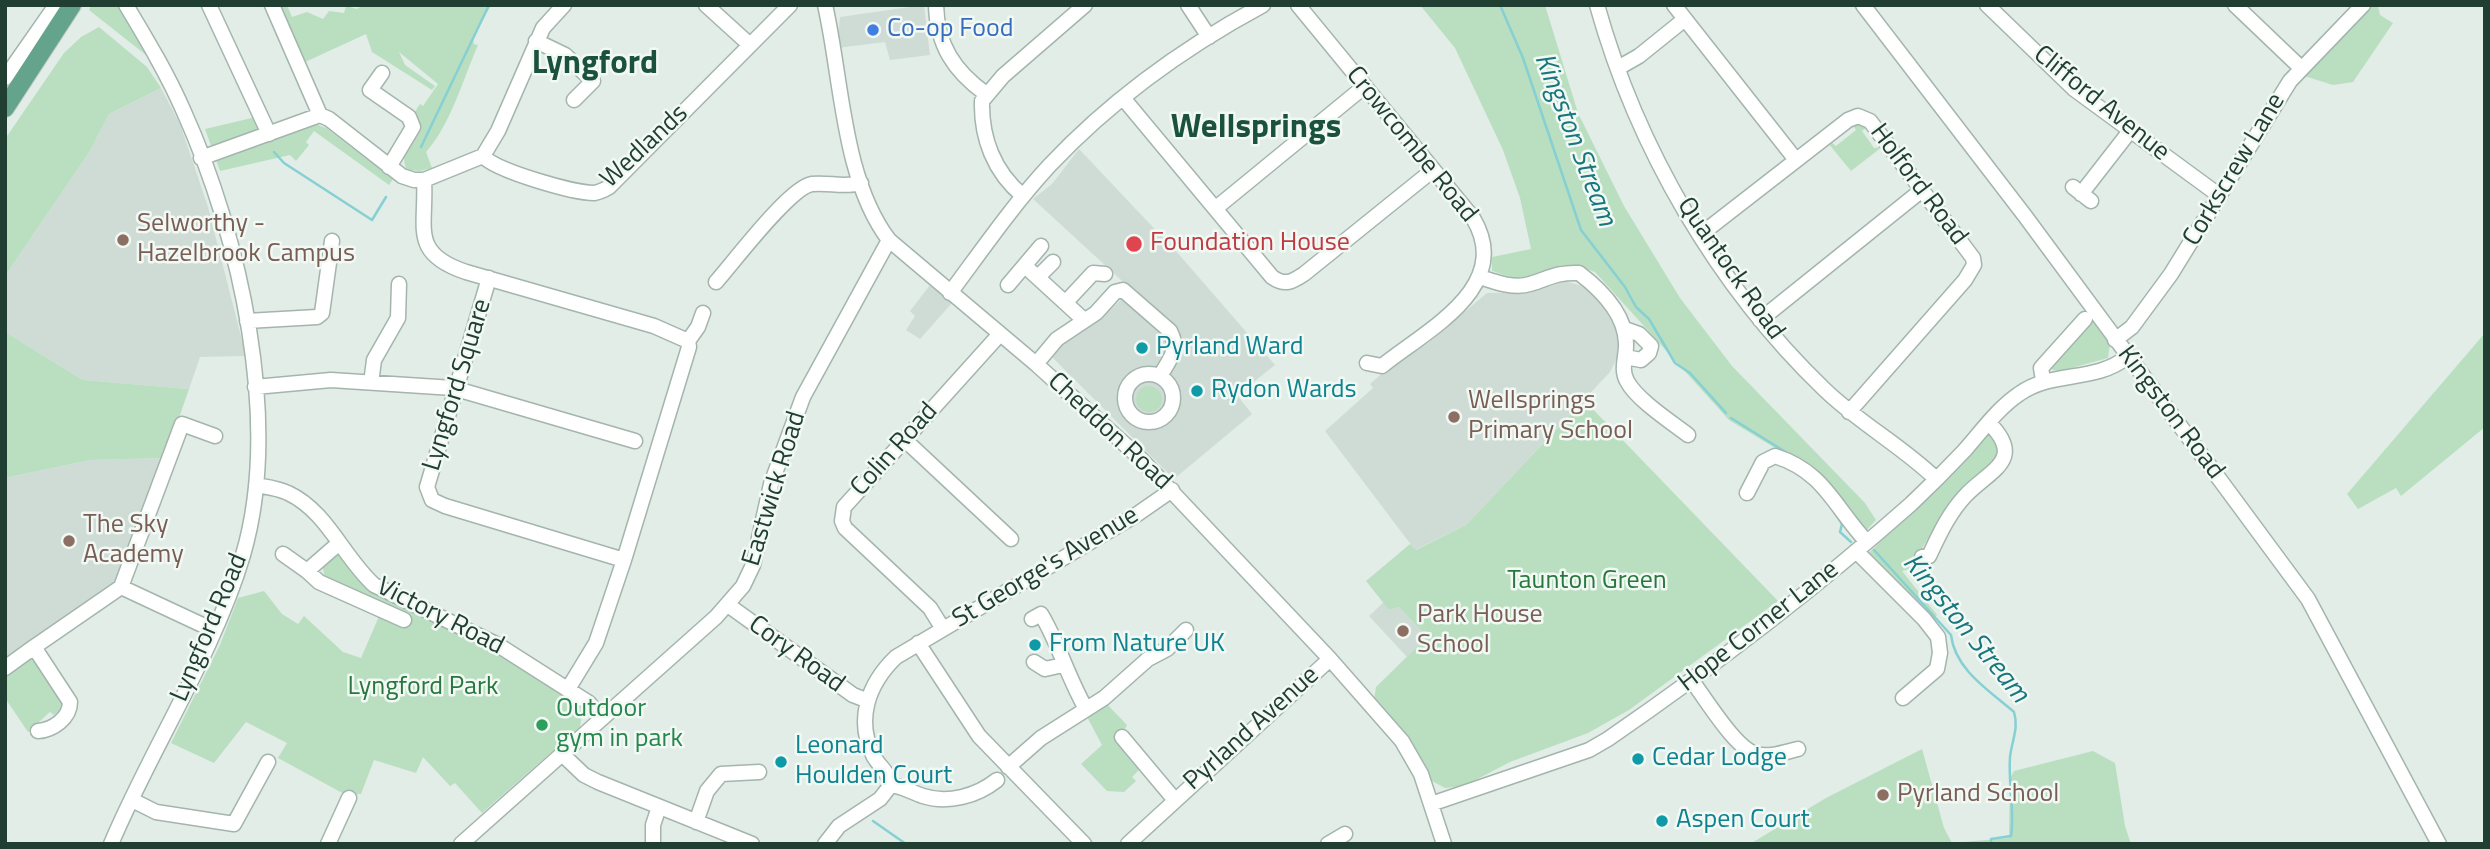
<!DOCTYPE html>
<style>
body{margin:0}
#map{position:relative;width:2490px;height:849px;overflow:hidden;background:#e1ede6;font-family:"Titillium Web",sans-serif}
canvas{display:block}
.frame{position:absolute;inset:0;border:7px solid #213e33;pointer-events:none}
</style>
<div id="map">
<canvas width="2490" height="849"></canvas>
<div class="frame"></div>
</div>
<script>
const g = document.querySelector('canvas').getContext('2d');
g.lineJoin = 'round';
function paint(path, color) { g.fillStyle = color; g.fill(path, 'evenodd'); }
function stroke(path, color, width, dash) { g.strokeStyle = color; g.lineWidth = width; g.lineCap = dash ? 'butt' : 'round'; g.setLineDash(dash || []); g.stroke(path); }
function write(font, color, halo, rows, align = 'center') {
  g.font = font + ' "Titillium Web",sans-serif'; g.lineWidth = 5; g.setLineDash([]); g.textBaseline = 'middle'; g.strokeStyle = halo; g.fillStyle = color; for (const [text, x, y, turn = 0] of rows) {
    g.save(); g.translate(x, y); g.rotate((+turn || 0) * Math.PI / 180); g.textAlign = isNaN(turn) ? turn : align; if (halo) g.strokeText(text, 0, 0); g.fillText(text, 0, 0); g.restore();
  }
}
paint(new Path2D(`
 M924,5l6,50 -40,5 -5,-18 -48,6 3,-31z
 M161,88l19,36 28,83 38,149 -46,1 -11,32 -106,-9 -78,-48v-56l85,-125 19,-37z
 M1079,149l103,109 93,107 -38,30 15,19 -78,65 -122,-122 9,-12 41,-28 30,-27 -99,-91 19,-15z
 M1564,281l22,6 12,12 18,29 3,9 -2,21 -7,14 -144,153 -51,25 -90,-119 48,-43 -3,-4 17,-15 28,-22 13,-4 59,-50 42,-1z
 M930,285l22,18 -32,36 -14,-9 9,-14 -5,-5z
 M165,458l-51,124 -109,76v-180l85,-18z
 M1384,602l5,8 10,-3 28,30 -20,20 -38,-41z`), '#cfdcd5');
paint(new Path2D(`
 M91,5h28l32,54 -62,-49z
 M278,5h9l5,12 15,-5 16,7 6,-8 15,2 2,-7 11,3 6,-4h128l-18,34 1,5 4,1c-15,34 -27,79 -52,107l6,16 -12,3 -13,-1c-8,-16 1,-50 13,-66l3,2 15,-22 -39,-32 6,13 30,21 -3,4 -60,-38 -6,-18 -63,29z
 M1420,5h125l33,108 46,93 56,92 52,68 133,137 11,17 -13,14 -83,-83 -51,-31 -134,-148c-45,-17 -39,2 -76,6 -8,1 -19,-5 -27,-7v-14l39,-8 -11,-51 -17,-48 -48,-102z
 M2372,5h6l2,10 13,8 -40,59 -20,3 -29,-9z
 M99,27l48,40 14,21 -52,26 -19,37 -85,125v-137l59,-86 17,-16z
 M256,117l14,23 42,-17 14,5 67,51 -4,6 -75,-54 -8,11 3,3 -13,16 -6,-6 -70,16 -15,-42z
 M1856,122l11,5 -5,4 12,17 8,-1 -31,24 -23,-28 3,-1 5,4 20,-16 -4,-6z
 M2093,318l17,25 -2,15 -48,13 -7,-1 -2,-3 4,-12z
 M5,332l78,48 106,9 -24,69 -75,2 -85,18z
 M2485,333v94l-84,69 -5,-8 -38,21 -11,-15z
 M1136 399a13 13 0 1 1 26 0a13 13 0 1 1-26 0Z
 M1584,400l194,201 -149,109 -41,23 -78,29 -46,24 -19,2 -13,-7 -8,-18 -50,-64 2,-12 51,-50 -28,-30 -10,3 -23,-29 44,-37 6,6 50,-25z
 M1990,431l7,8 2,14 -7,12 -43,40 -40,64 -7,2 35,44 -4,5 -64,-67z
 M333,556h7l227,140 16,12 -3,19 -98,86 -27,-30 -5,3 -27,-29 -7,16 -42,-13 -13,34 -15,1 -68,-37 9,-15 -41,-21 -32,41 -43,-20 49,-98 18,-47 26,-7 18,23 16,10 6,-8 39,36 18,6 19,-44 -55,-33 -2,-13z
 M33,654l33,50 -12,11 -4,-3 -22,20 -23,-34v-25z
 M1104,701l23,24 -6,13 22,28 -11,11 4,4 -12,11 -17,-1 -26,-27 21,-19 -16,-30z
 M1922,749l22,79 8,15 57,-5 1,-59 4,-8 79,-20 22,12 10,63 6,18h-381l76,-46z`), '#b9dfc0');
stroke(new Path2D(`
 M1500,5l23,53 58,172 44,57 11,20 13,12 26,44 15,10 36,40
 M421,147l68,-142
 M274,152l10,11 88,57 14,-23
 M1731,418l61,38
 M1836,514l6,10 -2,8 11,10
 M1874,550l77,85c4,35 39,56 63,77 5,16 -2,28 -4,45 -2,25 5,57 1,79l-20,3v5
 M873,821l33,23`), '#86d0d4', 2.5);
const minor = new Path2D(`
 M209,5l60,129
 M272,5l48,110 9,4 73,57 12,4h10l59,-24c13,15 91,37 111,37 6,-1 10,-3 15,-6l181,-182
 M706,5l44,40
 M825,5c17,73 17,173 64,235l147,124 105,95 189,200 72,82 19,33 23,70
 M936,5c1,40 18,66 50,89
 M1188,5l21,32
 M1298,5l175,213c41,69 -45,111 -91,148l-15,-3
 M1597,5c40,143 120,281 227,384 35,34 78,57 112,90
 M1674,5l11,14
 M1863,5l162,211 283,383 131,245
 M1987,5l87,84 146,107
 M2235,5l66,63
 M536,41l29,14 28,26 -19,19
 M1618,68l21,-12 46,-37 111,141
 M382,73l-12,17 39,27 4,10 -24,40
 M5,78l51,-73
 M1123,98l149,179c13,9 20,5 32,-3l129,-104
 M483,156l15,-25 45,-103 21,-23
 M201,158l119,-43
 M424,180c3,47 -15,73 42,92l188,54 34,15 1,6 -65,213
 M2073,187l18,14
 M2081,194l49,-63
 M1023,196c-29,-24 -42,-58 -41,-95l21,-25 82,-71
 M1216,208l149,-122
 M1700,235l148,-115 10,-4 12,5 103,137 1,7 -9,15 -116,132
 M1025,266l59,54
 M1038,277l15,-15
 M1480,277c15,5 34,12 50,7 20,-6 26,-12 49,-11 21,16 46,41 47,70 1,12 -6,26 1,38 9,18 44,41 61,54
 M489,278l-62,209 5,13 13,6 179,54 -28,83 -28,46
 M716,282c17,-19 74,-95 96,-98 17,-2 31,4 49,-1
 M1008,285l33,-39
 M950,293c32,-43 63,-88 99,-127 61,-65 136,-119 214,-161
 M1066,302l27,-29 12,1
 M1760,320l162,-130
 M247,321l70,-4 5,-4 10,-72
 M1625,329l14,5 12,12 -2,7 -8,7 -16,-3
 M2115,340l17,-13 39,-53 119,-193 73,-76
 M688,341l10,-14 5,-14
 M1036,364l21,-25 39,-26 19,-21 8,-2 47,41c10,19 -1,29 -10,45
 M1125 398a24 24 0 1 1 48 0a24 24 0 1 1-48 0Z
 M2043,380l-2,-12 44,-49
 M371,383l3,-23 24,-42 1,-34
 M255,387l76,-7 122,8 182,53
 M905,440l106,99
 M256,485c11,2 22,3 32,8 39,18 55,64 86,92l124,60 91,58 13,15
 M1747,493l16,-31 12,-6c50,16 59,51 92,86
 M338,544l-31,27 12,11 85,38
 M1856,551l68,68 14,18 2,16 -3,16 -34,29
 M283,554l24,17
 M1922,557l7,-1c11,-23 20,-43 37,-61 24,-25 60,-35 23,-72
 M121,587l61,-163 33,12
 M728,605l125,90 13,5
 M1032,619l9,-5c18,30 27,64 45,95
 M943,629l-13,-21 -85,-80 -3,-7 2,-14 156,-173
 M918,643l61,93 105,108
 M1034,662l11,7 18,-4
 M5,668l29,-21
 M1692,681c14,18 43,67 64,73 13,4 29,-2 42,-5
 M38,731c15,-1 32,-13 32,-29l-36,-55 87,-60 92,43
 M1122,737l52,62
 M562,754l22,21 14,7 154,62
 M1008,767l33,-29 63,-40 44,-39 19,-10 19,-19
 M891,785c-1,-11 -11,-18 -17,-28 -19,-37 -6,-73 22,-100l240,-142 36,-25
 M891,785c11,1 20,7 32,11 25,8 54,0 74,-16
 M132,800l24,12 78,12 34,-62
 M1431,804l158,-54 19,-11c106,-73 207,-150 303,-235 18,-17 36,-35 53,-53 17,-19 33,-42 55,-57 33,-24 76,-11 108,-37
 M696,822l11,-31 14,-17 38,-2
 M111,844c40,-95 103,-191 132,-289 39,-133 -3,-319 -59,-443 -16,-37 -37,-72 -58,-107
 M328,844l21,-46
 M461,844l255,-227 27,-31 10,-21 18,-81 32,-87 86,-157
 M653,844v-19l6,-18
 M825,844l14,-18 41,-27 11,-14
 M1128,844l202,-185
 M1328,844l17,-10`);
const major = new Path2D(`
 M5,108l67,-103`);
stroke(minor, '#a4b5ad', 17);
stroke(major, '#c1c9c6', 20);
stroke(minor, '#fff', 14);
stroke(major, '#64a48d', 18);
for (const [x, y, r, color] of [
 [873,30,7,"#3f7fe0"],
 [123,240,7,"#8d6e63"],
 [1134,244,9,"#e0444e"],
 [1142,348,7,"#0f9aa8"],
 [1197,391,7,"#0f9aa8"],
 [1454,417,7,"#8d6e63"],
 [69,541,7,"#8d6e63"],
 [1403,631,7,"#8d6e63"],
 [1035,645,7,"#0f9aa8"],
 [542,725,7,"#2e9e5b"],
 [1638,759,7,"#0f9aa8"],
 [781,762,7,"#0f9aa8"],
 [1883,795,7,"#8d6e63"],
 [1662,821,7,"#0f9aa8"]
]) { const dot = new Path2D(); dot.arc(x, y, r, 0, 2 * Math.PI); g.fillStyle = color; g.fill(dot); stroke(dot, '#f2f9f5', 2.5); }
write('26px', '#366cbe', '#f2f9f5', [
 ["Co-op Food",887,30]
], 'left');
write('26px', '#213e33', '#f2f9f5', [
 ["Clifford Avenue",2101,104,39],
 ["Crowcombe Road",1411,145,51],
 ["Wedlands",645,147,-43],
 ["Corkscrew Lane",2235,170,-59],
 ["Holford Road",1918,185,53],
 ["Quantock Road",1730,269,55],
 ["Lyngford Square",458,385,-73],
 ["Kingston Road",2170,413,53],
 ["Cheddon Road",1109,432,43],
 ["Colin Road",895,450,-48],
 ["Eastwick Road",775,489,-73],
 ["St George's Avenue",1046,568,-31],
 ["Victory Road",440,617,27],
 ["Hope Corner Lane",1759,627,-38],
 ["Lyngford Road",210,628,-67],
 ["Cory Road",796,655,36],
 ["Pyrland Avenue",1252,729,-42]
]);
write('26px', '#785e54', '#f2f9f5', [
 ["Selworthy -",137,225],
 ["Hazelbrook Campus",137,255],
 ["Wellsprings",1468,402],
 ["Primary School",1468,432],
 ["The Sky",83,526],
 ["Academy",83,556],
 ["Park House",1417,616],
 ["School",1417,646],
 ["Pyrland School",1897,795]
], 'left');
write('26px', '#be3a42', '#f2f9f5', [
 ["Foundation House",1150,244]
], 'left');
write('26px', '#0d838f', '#f2f9f5', [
 ["Pyrland Ward",1156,348],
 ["Rydon Wards",1211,391],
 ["From Nature UK",1049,645],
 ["Leonard",795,747],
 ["Houlden Court",795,777],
 ["Cedar Lodge",1652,759],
 ["Aspen Court",1676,821]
], 'left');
write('26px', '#29773f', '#f2f9f5', [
 ["Taunton Green",1587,582],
 ["Lyngford Park",423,688]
]);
write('26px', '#27864d', '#f2f9f5', [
 ["Outdoor",556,710],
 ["gym in park",556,740]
], 'left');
write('italic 28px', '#18767d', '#f2f9f5', [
 ["Kingston Stream",1574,140,69],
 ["Kingston Stream",1965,629,51]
]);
write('bold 33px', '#1b513f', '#f2f9f5', [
 ["Lyngford",595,65],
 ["Wellsprings",1256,129]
]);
</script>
